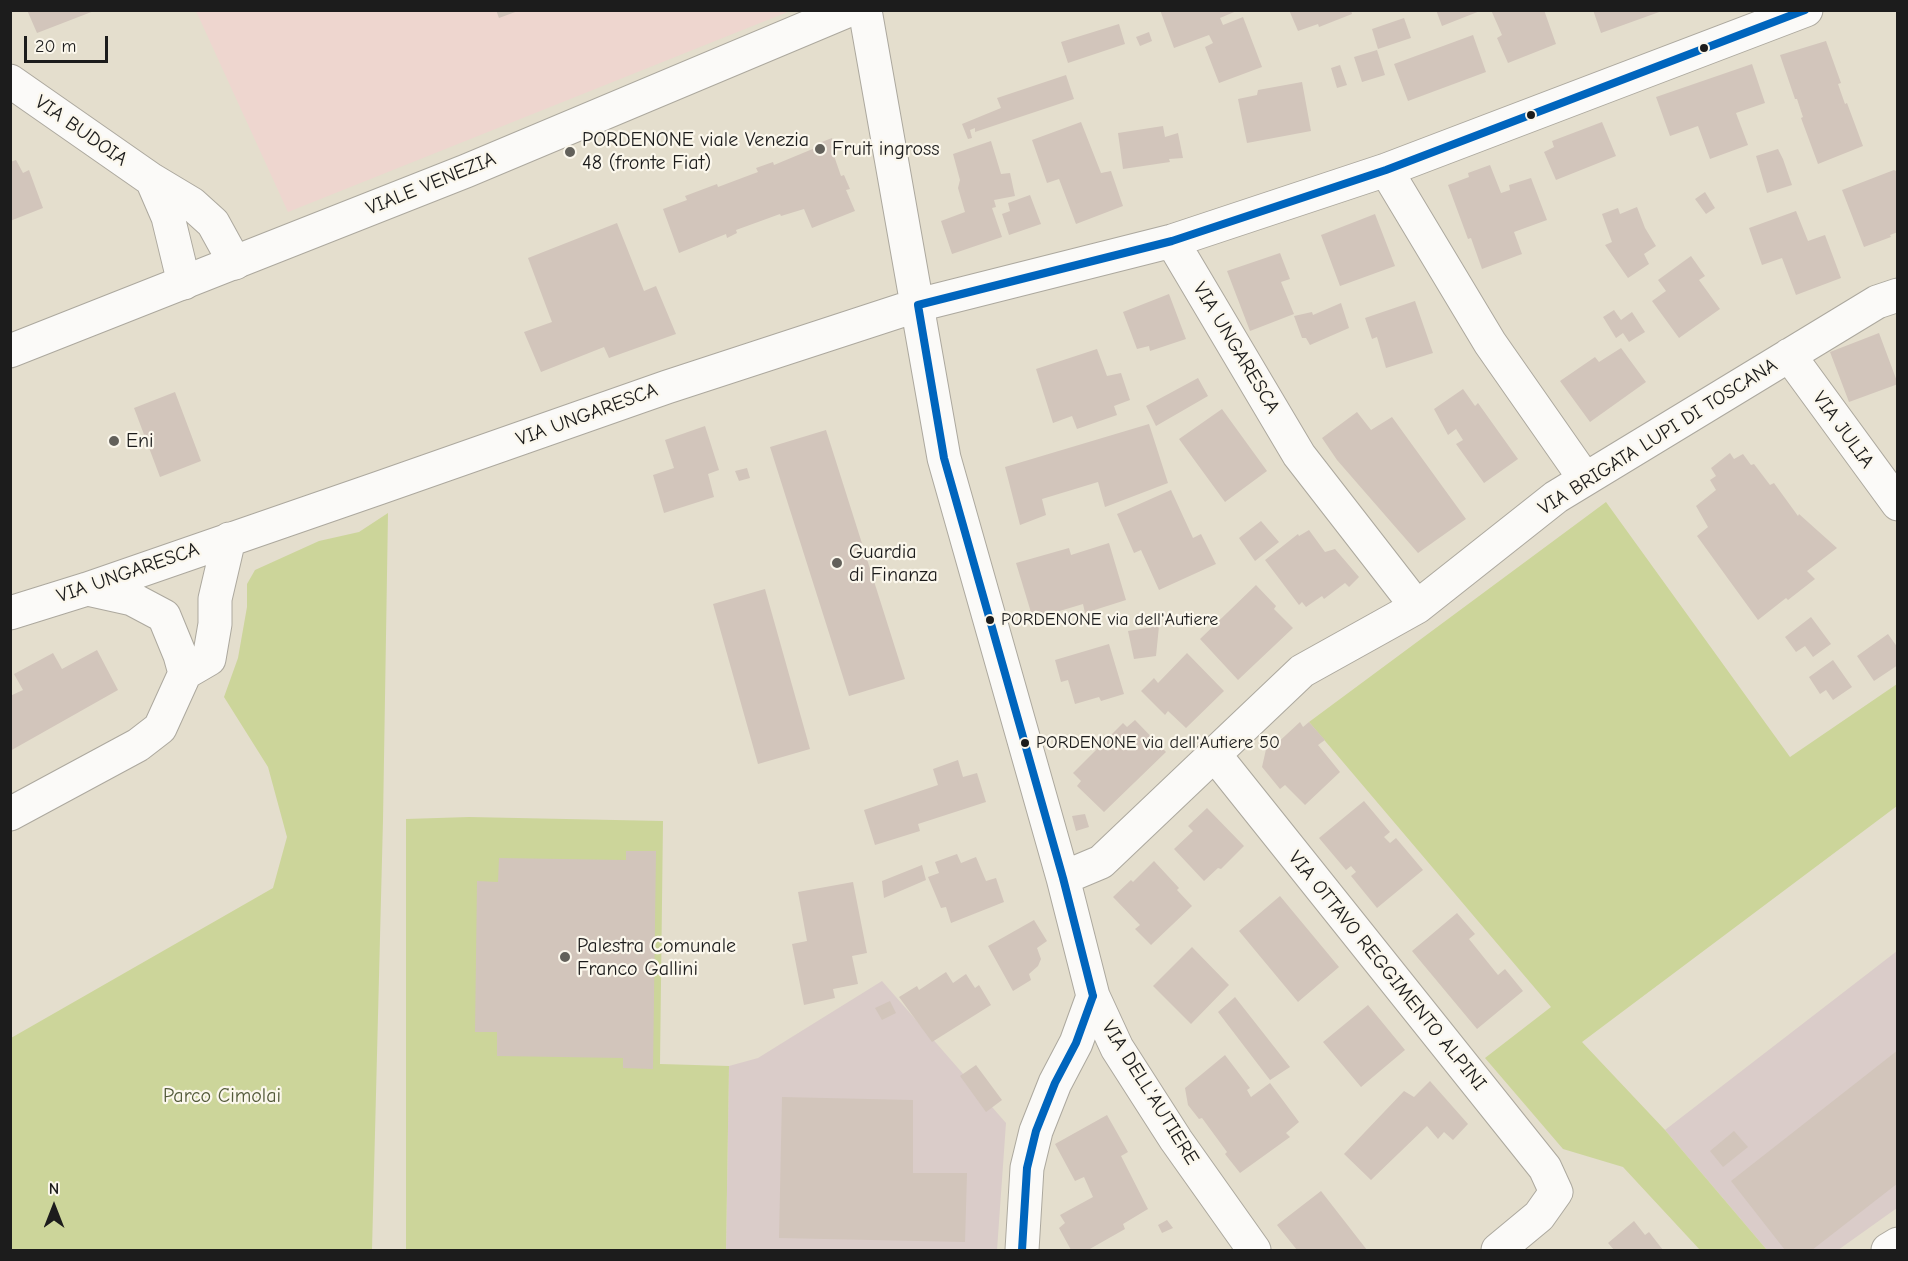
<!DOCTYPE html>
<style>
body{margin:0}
#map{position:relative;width:1908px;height:1261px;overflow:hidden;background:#e4decd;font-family:"Comic Neue",sans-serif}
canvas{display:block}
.frame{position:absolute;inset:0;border:12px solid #1c1c1c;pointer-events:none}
.north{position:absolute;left:24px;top:1177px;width:60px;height:60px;-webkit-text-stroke:4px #fbf7ec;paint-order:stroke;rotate:0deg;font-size:16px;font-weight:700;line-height:24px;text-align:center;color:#1c1c1c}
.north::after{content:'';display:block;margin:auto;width:21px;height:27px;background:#1c1c1c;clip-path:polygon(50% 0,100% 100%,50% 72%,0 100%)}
.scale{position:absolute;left:24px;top:36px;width:84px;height:27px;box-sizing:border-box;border:3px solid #1c1c1c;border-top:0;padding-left:8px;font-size:18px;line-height:21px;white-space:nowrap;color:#1c1c1c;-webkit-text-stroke:4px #fbf7ec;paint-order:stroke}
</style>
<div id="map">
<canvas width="1908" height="1261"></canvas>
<div class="frame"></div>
<div class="north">N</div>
<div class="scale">20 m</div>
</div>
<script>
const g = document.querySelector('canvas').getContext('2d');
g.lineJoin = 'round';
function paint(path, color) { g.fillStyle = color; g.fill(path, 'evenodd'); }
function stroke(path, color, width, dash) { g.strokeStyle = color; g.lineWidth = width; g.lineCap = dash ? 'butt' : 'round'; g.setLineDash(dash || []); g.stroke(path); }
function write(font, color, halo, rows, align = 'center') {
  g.font = font + ' "Comic Neue",sans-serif'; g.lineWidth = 4.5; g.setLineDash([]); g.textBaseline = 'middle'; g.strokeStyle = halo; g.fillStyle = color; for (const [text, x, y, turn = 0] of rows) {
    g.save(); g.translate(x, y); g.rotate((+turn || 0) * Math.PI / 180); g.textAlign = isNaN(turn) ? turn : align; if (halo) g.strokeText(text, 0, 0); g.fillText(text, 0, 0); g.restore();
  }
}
paint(new Path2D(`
 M196,11h594l-502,201z`), '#eed6cf');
paint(new Path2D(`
 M1897,951v257l-59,42h-71l-102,-120z
 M882,981l124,142 -9,127h-271l3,-184 29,-8z`), '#daccc9');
paint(new Path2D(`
 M1606,502l184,255 107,-73v122l-315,236 83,88 102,120h-67l-77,-83 -60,-18 -78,-91 66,-51 -242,-285z
 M388,513l-5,307 -11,430h-361v-212l262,-150 14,-51 -19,-70 -44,-70 14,-39 9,-51v-23l8,-14 64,-29 40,-9z
 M469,817l194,4 -3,243 69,2 -3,184h-320v-431z`), '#ccd59a');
paint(new Path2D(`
 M27,10h67v1l-57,22z
 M496,10h22v1l-19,7z
 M1160,10h79l-19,8 3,7 20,-8 19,50 -43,16 -14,-36 8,-4 -4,-8 -35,13z
 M1289,10h62l1,4 -33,13 -1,-3 -20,7z
 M1436,10h44v1l-38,15z
 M1491,10h53l12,34 -48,19 -11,-25 5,-3z
 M1593,10h68l1,1 -61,22z
 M1404,18l7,20 -33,11 -6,-20z
 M1119,24l6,20 -57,19 -7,-21z
 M1149,32l3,9 -12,5 -4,-9z
 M1473,35l13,37 -78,29 -14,-37z
 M1826,41l15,42 -3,1 7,20 2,-1 16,43 -45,18 -17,-46 2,-1 -6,-18h-2l-15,-44z
 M1377,50l8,25 -23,7 -8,-25z
 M1752,64l13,39 -29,10 12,32 -38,14 -12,-33 -28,10 -14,-39z
 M1340,65l7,20 -10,3 -6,-20z
 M1066,75l8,24 -99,33v-4l-5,2 2,8 -4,1 -6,-15 39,-16 -4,-10z
 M1302,82l9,49 -64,12 -9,-44 19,-4 1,-5z
 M1081,122l20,51 10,-2 12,35 -47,18 -17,-45 -12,4 -15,-43z
 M1602,122l14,34 -60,24 -12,-28 10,-5 -2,-6z
 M1163,126l2,11 13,-4 5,25 -14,1 1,3 -47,7 -5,-36z
 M832,138l4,14 -3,1 8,23 3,-1 6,14 -4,1 9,21 -43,17 -8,-19 -23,7 -1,-2 -44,16 1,3 -10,5 -1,-4 -47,19 -16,-44 24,-9 -2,-4 32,-12 1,3 40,-15 -2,-4 17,-6 1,3 41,-17 -1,-3z
 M991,141l10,33 9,-1 5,23 -21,4 2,7 -4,1 10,29 -50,17 -11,-33 24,-9 -7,-24 2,-8 -7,-26z
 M1778,149l5,10 9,26 -25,8 -11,-37z
 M16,160l7,13 6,-3 14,38 -33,13v-59z
 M1490,165l11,28 9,-3 -1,-5 22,-7 16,42 -33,12 8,22 -40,15 -11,-31 -3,1 -20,-54 21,-8 -1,-4z
 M1894,170l4,2v60l-8,3 1,2 -27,10 -22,-57z
 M1705,192l10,16 -9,6 -11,-15z
 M1030,195l11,29 -32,11 -7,-21 8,-3 -2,-8z
 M1637,207l8,21 11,18 -12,8 5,10 -21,14 -23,-33 7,-3 -10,-28 16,-6 2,6z
 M1796,211l12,30 17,-6 16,43 -45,17 -14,-37 -20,7 -13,-37z
 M1375,214l20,52 -55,20 -19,-51z
 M617,223l27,68 12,-5 20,48 -67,24 -5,-11 -63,25 -17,-40 28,-10 -24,-64z
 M1280,253l10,26 -9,3 13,32 -44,17 -23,-60z
 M1691,256l14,20 -6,4 21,29 -41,29 -27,-37 14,-10 -8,-11z
 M1169,294l17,45 -36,12 -1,-5 -12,3 -14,-37z
 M1415,301l18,52 -47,15 -9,-31 -5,2 -7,-21z
 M1341,303l8,25 -39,17 -4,-7h-4l-8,-22 18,-4 1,3z
 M1614,310l7,10 11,-8 13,20 -16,10 -6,-9 -7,5 -13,-21z
 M1879,333l19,51 -49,18 -19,-50z
 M1621,348l25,34 -56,40 -30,-41 35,-24 4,5z
 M1097,349l10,27 14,-3 9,27 -16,6 3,9 -40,14 -5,-13 -19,7 -17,-54z
 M1198,378l10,18 -52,30 -10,-20z
 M1463,389l12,17 3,-3 40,56 -34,24 -28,-39 7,-4 -7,-11 -8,6 -14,-26z
 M175,392l26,69 -41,16 -26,-69z
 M1222,409l45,62 -42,31 -46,-63z
 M1357,412l14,18 21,-13 74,102 -48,34 -81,-93 -15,-22z
 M1149,424l19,59 -63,24 -7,-25 -56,17 4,16 -26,10 -15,-58z
 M705,426l14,44 -11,4 6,23 -50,16 -11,-38 21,-7 -9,-28z
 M826,430l79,249 -56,17 -79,-249z
 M1730,453l4,6 9,-5 8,11 3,-1 16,21 4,-2 24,33 1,-2 38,34 -30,23 8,8 -27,21 -2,-2 -28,22 -61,-84 11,-9 -12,-21 20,-16 -6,-10 6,-4 -5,-8z
 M747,468l3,10 -11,3 -4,-10z
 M1171,490l22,48 8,-4 15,30 -57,26 -18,-40 -7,3 -17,-39z
 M1261,521l18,21 -24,19 -16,-23z
 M1309,530l16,22 10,-3 24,28 -10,10 -4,-4 -21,16 -2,-3 -16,11 -4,-5 -3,3 -34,-45 33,-26 1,2z
 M1109,543l17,57 -41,13 -2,-9 -50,15 -17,-56 53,-15 2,7z
 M1256,585l20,21 -2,3 19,19 -55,52 -38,-41z
 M765,589l45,160 -52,15 -45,-160z
 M1811,617l20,27 -18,13 -8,-11 -9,6 -11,-15z
 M1159,626l-3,30 -22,3 -6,-28z
 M1888,634l10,14v17l-24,16 -17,-25z
 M1109,644l15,50 -23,7 -2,-4 -24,7 -7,-24 -7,2 -6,-22z
 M97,650l21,40 -108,61v-55l13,-6 -9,-16 39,-21 9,16z
 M1187,653l37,38 -38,37 -18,-17 -3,4 -24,-24 13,-13 4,5z
 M1833,660l19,27 -19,13 -7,-10 -6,4 -11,-17z
 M1135,720l31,32 -62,60 -27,-26 4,-5 -8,-8 50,-50 4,4z
 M1300,722l3,5 6,-5 16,18 -7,5 22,27 -35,33 -20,-20 -5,4 -18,-22 5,-22 6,2z
 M958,760l5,17 14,-4 9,29 -68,22 2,7 -45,14 -11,-35 74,-25 -5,-16z
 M1364,801l26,31 -6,5 6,6 6,-5 27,32 -46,38 -26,-32 5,-4 -5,-6 -5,4 -27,-32z
 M1207,808l37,38 -23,23 -3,-1 -14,13 -30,-32 19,-18 -5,-5z
 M1085,814l4,13 -13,4 -4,-15z
 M626,851h30l-3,218 -30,-1v-10l-126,-2v-24h-22l2,-151 21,1 1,-24 127,2z
 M957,854l4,9 15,-6 10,24 10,-3 8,24 -53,21 -5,-16 -5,1 -13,-31 11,-4 -4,-11z
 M1154,861l25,27 -2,2 15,16 -41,39 -16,-16 5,-4 -27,-28 18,-17 2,2z
 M922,865l4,15 -42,18 -2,-17z
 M853,882l14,71 -15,3 6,28 -25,5 2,9 -31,7 -12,-61 15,-3 -9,-49z
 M1280,896l59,71 -41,35 -59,-71z
 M1457,913l18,21 -6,5 29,36 7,-6 18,22 -46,38 -65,-78z
 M1034,920l13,21 -10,7 4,11 -3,7 -9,8 2,6 -18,11 -25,-45z
 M1192,947l37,38 -38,39 -38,-38z
 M946,972l7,11 13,-9 9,14 4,-3 12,20 -59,37 -33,-45 18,-11 2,4z
 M1235,997l55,70 -20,13 -52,-68z
 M890,1001l6,12 -14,7 -7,-12z
 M1368,1005l37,45 -44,37 -38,-45z
 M1898,1050v133l-86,67h-27l-54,-69z
 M1225,1055l25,33 -3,2 4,7 19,-14 29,39 -13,11 4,4 -50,36 -15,-19 2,-2 -25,-34 -3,1 -11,-14 -3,-17z
 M976,1065l26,35 -16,12 -26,-36z
 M1430,1081l38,43 -15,16 -9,-8 -6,7 -11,-13 -56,54 -27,-26 60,-63 10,6z
 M782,1097l131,3v73h54l-2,69 -186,-4z
 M1107,1115l21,37 -7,4 27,53 -25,15 2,5 -37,21h-17l-12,-22 6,-5 -5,-8 33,-18 -9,-20 -9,4 -20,-37z
 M1734,1131l14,16 -25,20 -13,-16z
 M1321,1191l46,59h-70l-20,-25z
 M1167,1220l6,8 -11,5 -4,-8z
 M1634,1221l11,14 4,-3 14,18h-49l-6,-7z`), '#d2c5bb');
const minor = new Path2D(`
 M865,10l79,448 119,420 30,118 24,52 59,92 78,110
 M10,81l142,99 40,24 21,19 22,40
 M1386,170l104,173 95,136
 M152,180l16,37 16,66
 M1172,241l127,214 118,152
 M1789,355l109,149
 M87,589l45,10 32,17 16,39 5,18 24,-14 6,-35v-25l14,-60
 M10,613l77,-24 292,-101 288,-101 251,-82 254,-64 214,-71 420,-160
 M1214,754l331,414 11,24 -17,24 -41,34
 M10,814l128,-69 22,-17 25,-55
 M1063,878l38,-16 201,-191 115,-64 139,-110 321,-195 21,-7
 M1022,1250l5,-82 9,-37 19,-48 21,-40 17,-47
 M1888,1250l10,-6`);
const major = new Path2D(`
 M10,351l456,-180 383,-161`);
stroke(minor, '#aca89e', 35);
stroke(major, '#aca89e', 35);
stroke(minor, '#fbfaf8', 33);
stroke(major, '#fbfaf8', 33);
stroke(new Path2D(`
 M918,305l254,-64 214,-71 419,-160
 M918,305l26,153 119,420 30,118
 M1022,1250l5,-82 9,-37 19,-48 21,-40 17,-47`), '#0065bd', 8);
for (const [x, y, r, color] of [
 [1704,48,5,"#1c1c1c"],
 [1531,115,5,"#1c1c1c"],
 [820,149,6,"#62605a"],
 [570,152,6,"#62605a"],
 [114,441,6,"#62605a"],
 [837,563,6,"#62605a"],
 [990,620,5,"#1c1c1c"],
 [1025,743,5,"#1c1c1c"],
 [565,957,6,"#62605a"]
]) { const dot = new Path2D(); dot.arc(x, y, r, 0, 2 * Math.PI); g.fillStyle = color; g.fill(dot); stroke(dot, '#fbf7ec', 2); }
write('18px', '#1c1c1c', '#fbf7ec', [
 ["PORDENONE via dell'Autiere",1001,620],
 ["PORDENONE via dell'Autiere 50",1036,743]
], 'left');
write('20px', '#1c1c1c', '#fbf7ec', [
 ["VIA BUDOIA",81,131,35],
 ["VIALE VENEZIA",431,184,-22],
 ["VIA UNGARESCA",1236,348,59],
 ["VIA UNGARESCA",587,415,-20],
 ["VIA JULIA",1843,430,54],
 ["VIA BRIGATA LUPI DI TOSCANA",1658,437,-32],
 ["VIA UNGARESCA",128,573,-19],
 ["VIA OTTAVO REGGIMENTO ALPINI",1387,971,51],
 ["VIA DELL'AUTIERE",1150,1093,58]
]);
write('20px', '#1c1c1c', '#fbf7ec', [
 ["PORDENONE viale Venezia",582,140],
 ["48 (fronte Fiat)",582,163],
 ["Fruit ingross",832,149],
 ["Eni",126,441],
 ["Guardia",849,552],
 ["di Finanza",849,575],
 ["Palestra Comunale",577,946],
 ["Franco Gallini",577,969]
], 'left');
write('20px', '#535a3a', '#fbf7ec', [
 ["Parco Cimolai",222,1096]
]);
</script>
